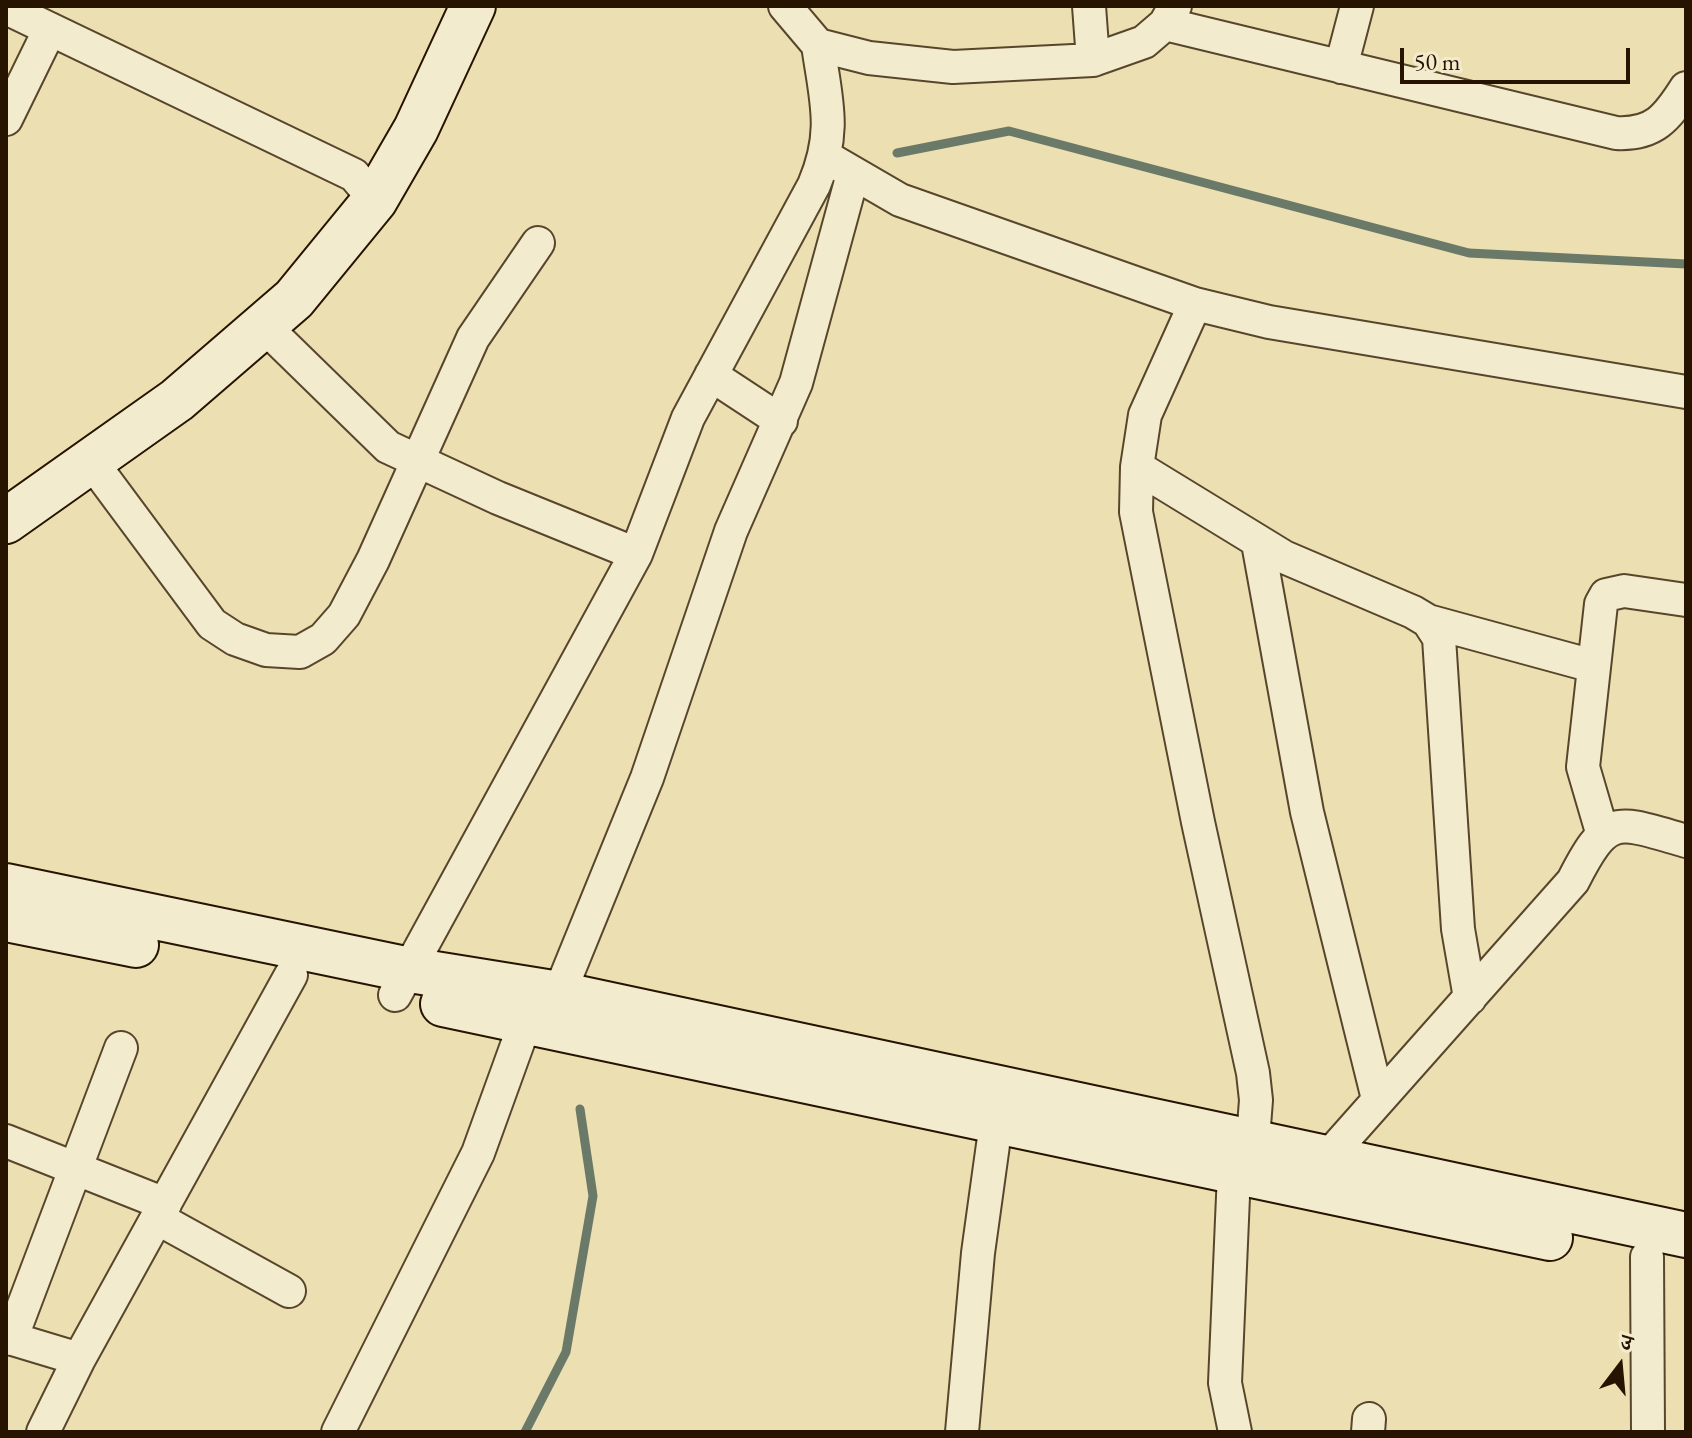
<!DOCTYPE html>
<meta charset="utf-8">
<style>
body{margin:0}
#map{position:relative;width:1692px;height:1438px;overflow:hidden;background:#ece0b2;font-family:"EB Garamond","Noto Serif Devanagari",serif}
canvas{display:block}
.frame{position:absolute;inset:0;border:8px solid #261300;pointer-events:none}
.north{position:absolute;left:1580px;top:1326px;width:80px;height:80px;-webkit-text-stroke:6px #f3ebcd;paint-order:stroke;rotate:16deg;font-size:22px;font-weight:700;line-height:32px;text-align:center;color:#261300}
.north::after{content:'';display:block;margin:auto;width:28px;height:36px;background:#261300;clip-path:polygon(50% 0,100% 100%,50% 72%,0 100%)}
.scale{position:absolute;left:1400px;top:48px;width:230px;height:36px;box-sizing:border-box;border:4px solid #261300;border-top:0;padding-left:10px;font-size:24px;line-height:28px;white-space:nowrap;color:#261300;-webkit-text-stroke:6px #f3ebcd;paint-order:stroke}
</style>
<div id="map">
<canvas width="1692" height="1438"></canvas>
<div class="frame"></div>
<div class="north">उ</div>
<div class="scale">50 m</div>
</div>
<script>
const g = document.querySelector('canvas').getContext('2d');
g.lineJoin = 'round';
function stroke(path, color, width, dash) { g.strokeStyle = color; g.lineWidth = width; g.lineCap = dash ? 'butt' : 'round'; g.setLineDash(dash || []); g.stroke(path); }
stroke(new Path2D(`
 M897,153l112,-22 460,122 217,11
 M525,1432l41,-80 27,-156 -13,-87`), '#6b7968', 9);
const street = new Path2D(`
 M785,6l33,39 51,13 84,9 140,-7 51,-18 21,-18 10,-18
 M1089,6l4,54
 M6,8l348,167 21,25
 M1165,24l451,109c38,2 51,-15 70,-45
 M1341,67l16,-61
 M6,119l44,-90
 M826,157l74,43 295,104 74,18 417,70
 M1195,304l-50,111 -8,52 -1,45 62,310 55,251 3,27 -5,65
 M264,326l124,121 110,51 138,56
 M711,375l70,46
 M91,461l121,163 23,15 31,11 34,2 23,-13 21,-24 29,-55 100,-222 65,-95
 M1137,467l147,90 129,55 15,9 11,17 19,291 12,69
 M1258,543l49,269 71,287
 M1428,621l165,45
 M1602,832l-19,-65 18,-163 5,-9 18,-4 62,9
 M559,994l88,-216 84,-247 65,-148 57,-209
 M395,995l241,-441 52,-136 126,-233c23,-54 12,-84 4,-140
 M6,1141l159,63
 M1328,1157l245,-276c35,-69 43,-60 113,-40
 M1234,1173l-9,210 10,49
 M157,1218l132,73
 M1647,1257l1,175
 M6,1337l73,22
 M11,1339l110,-291
 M43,1432l36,-73 212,-384
 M338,1432l140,-279 55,-152
 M962,1432l16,-179 18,-130
 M1368,1432l1,-13`);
const secondary = new Path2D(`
 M6,521l171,-121 117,-101 81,-99 41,-71 57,-123
 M6,886l404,84 149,24 1127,241
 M6,919l130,26
 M443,1004l1107,234`);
stroke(street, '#58462c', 36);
stroke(secondary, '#261300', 48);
stroke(street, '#f3ebcd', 32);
stroke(secondary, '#f3ebcd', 44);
</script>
